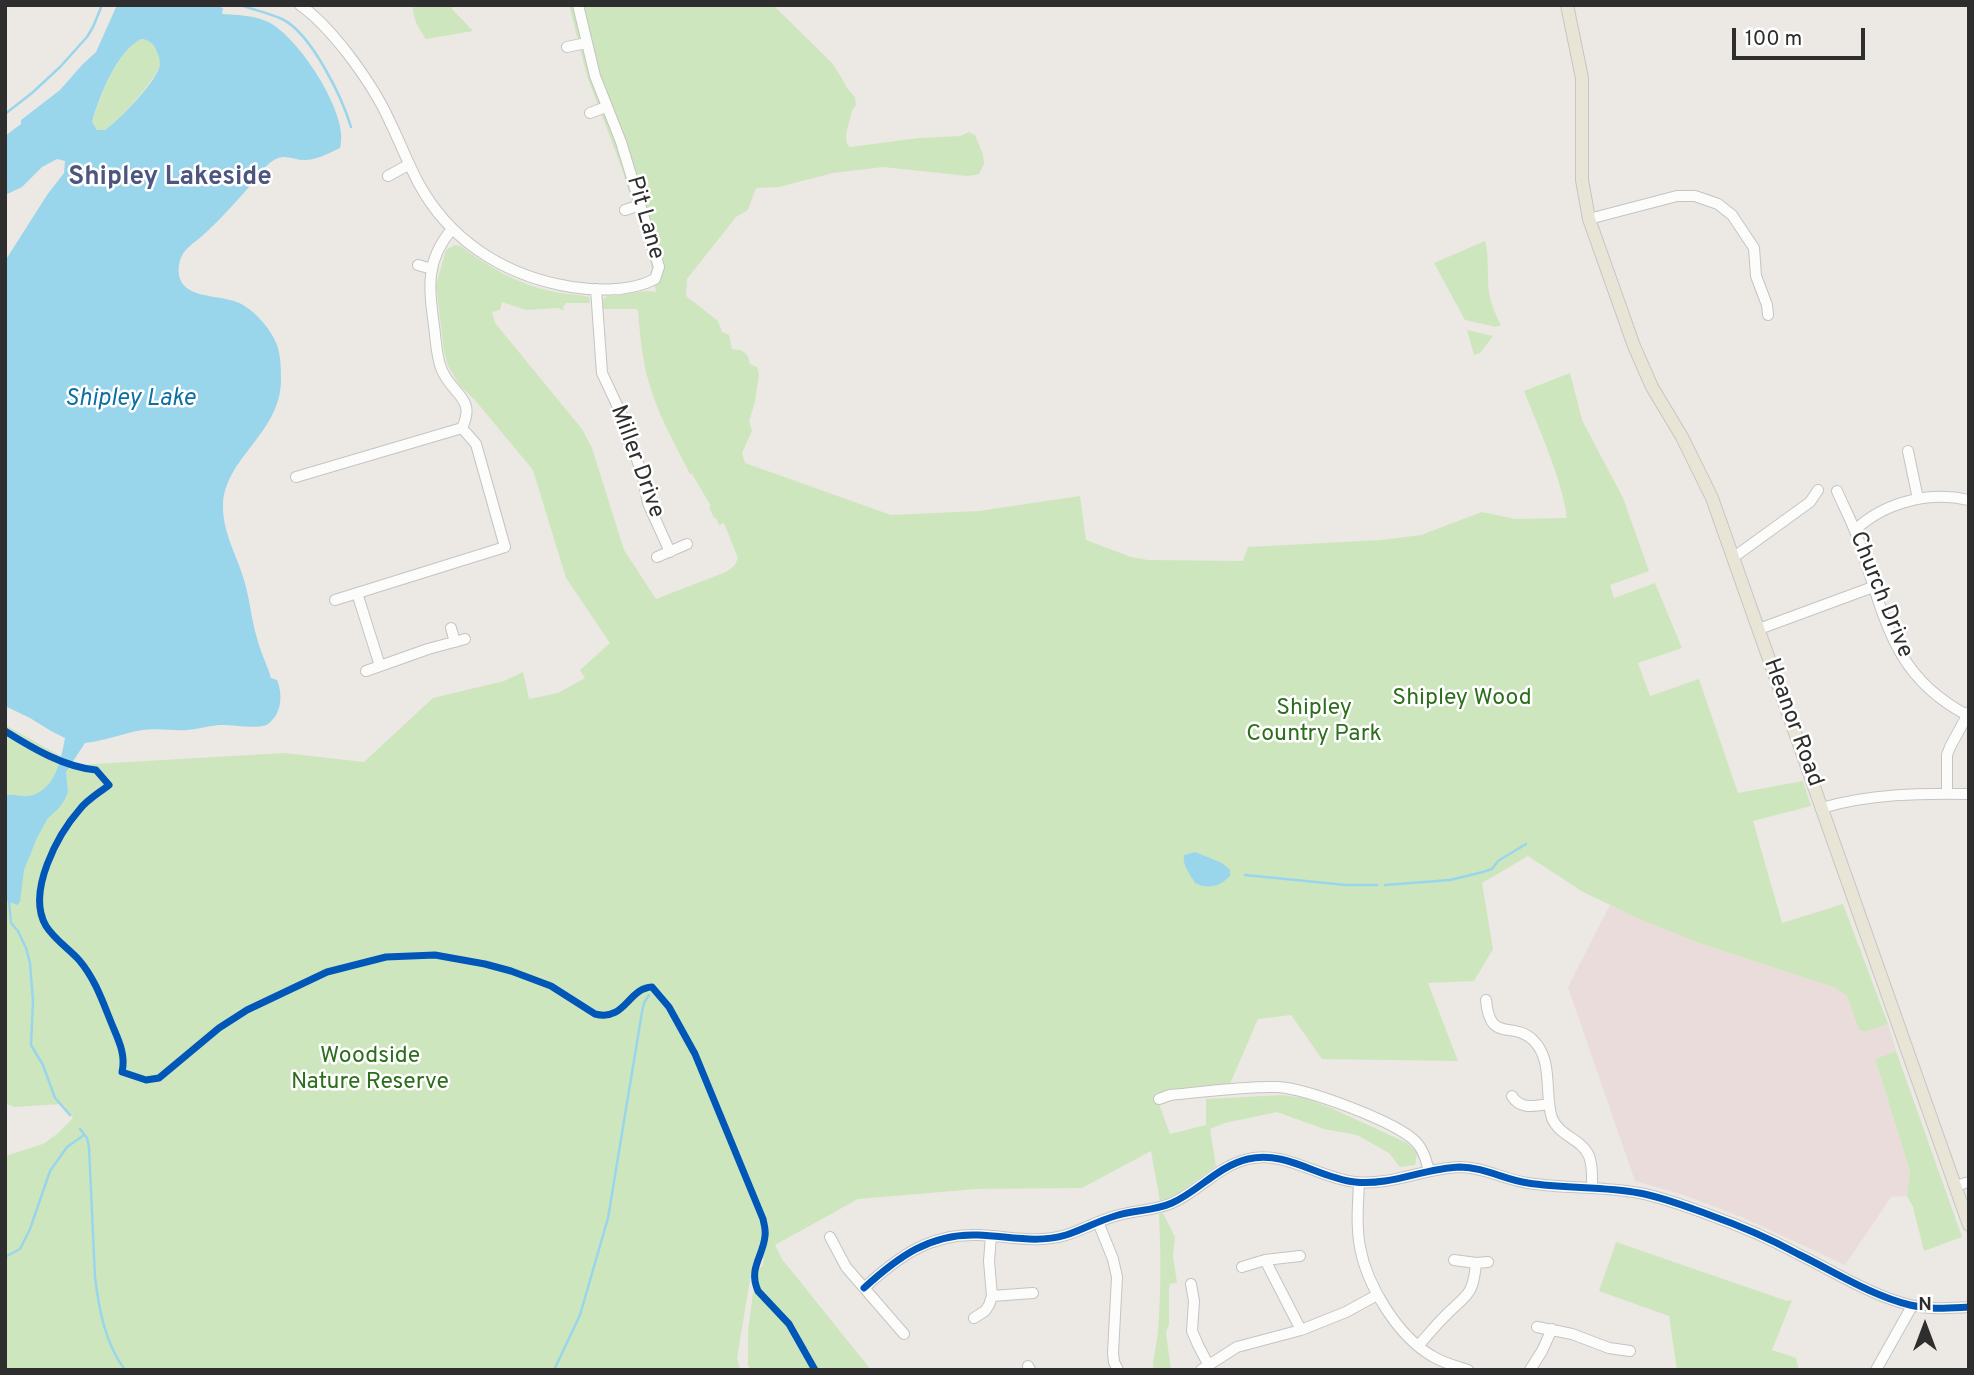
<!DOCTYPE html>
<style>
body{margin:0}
#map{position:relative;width:1974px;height:1375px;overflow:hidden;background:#ece8e4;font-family:Overpass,sans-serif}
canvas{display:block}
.frame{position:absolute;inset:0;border:7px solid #2e2e2e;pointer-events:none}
.north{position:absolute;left:1890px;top:1291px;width:70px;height:70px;-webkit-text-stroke:5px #fff;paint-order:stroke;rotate:0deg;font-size:19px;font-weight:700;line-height:28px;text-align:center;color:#2e2e2e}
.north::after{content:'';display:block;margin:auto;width:24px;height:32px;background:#2e2e2e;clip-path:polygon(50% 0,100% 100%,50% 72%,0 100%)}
.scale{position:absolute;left:1732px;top:28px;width:133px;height:32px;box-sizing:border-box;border:4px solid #2e2e2e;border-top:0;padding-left:9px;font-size:21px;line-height:24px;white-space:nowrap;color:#2e2e2e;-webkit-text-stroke:5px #fff;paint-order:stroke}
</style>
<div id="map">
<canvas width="1974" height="1375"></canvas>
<div class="frame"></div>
<div class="north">N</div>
<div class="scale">100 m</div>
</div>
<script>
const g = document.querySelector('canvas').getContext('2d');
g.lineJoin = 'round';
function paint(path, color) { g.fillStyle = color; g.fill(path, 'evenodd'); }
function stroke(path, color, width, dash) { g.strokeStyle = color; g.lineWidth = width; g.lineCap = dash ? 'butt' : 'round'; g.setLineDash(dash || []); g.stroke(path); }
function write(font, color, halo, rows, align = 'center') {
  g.font = font + ' Overpass,sans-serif'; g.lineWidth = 5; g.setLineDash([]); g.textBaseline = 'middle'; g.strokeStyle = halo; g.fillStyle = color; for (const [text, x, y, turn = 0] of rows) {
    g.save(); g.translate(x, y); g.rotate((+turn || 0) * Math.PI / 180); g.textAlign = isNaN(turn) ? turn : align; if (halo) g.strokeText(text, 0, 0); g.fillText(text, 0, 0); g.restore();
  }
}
paint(new Path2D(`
 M1610,905l92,39 131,43 14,9 12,34 6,2 23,-8 8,27 -21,8 35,112 -3,25 -16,1 -46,68 -101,-47 -60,-23 -49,-14 -67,-194z`), '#e9dcdb');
paint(new Path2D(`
 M413,5h41l-2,4 21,22 -47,8c-7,-10 -14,-21 -13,-34z
 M569,5h204l59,58 8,12 7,13 8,9 1,8 -4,6 -6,23 1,10 3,3 69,-9 41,-2 9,-4 6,3 8,19 1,10 -5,10 -11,2 -85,-9 -50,6 -54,14 -23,1 -8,22 -12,7 -49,62 -1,17 32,25 4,11 7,3 3,14c11,1 16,3 18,15l7,3 2,7 -4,28 -6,19 3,10 -10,22 3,10 146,52 88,-4 101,-15 6,44 45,17 17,3 95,1 5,-14 133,-7 40,-5 61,-23 33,7 52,-1c-5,-39 -28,-89 -43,-127l46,-18 12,47 41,78 26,73 -39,14 4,13 41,-15 27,65 -44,15 12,33 49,-17 39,114 65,-12 8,25 -58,15 29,102 61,-19 45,120 -23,8 -6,-2 -12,-34 -14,-9 -131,-43 -58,-23 -61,-29 -55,-36 -46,27 11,66 -19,32 -46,2 30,78 -136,-2 -31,-44 -33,4 -28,65 -75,9 15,41 36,-9v-26l76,-4 23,3 26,10 76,35 10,9 -2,13 -15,2 -11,-14 -32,-18 -33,-6 -47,-17 -52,11 -15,6 6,37 -39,28 -17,7 -9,-50 -69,37 -105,1 -119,10 -83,46 7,14 89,111h-54l-33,-55 -21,-21 -5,-9 -1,-16 5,-2 2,-9 -11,4 -16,96 3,12h-735v-214l38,-12 14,-10 16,-16 -12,-14 -47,3 -9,-4v-378l72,40 207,-12 80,9 69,-64 71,-17 19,-9 6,27 29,-6 27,-15 -5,-8 30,-27 -44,-65 -33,-108 -59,-71 -14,-13 -12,-20 -4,-15 -8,-66 10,-35 9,-5 6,1c27,21 55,37 89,45 13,3 27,3 39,6l1,6h-24l-3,4 1,4 -6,-3 -32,2 -24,-8 -2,8 -8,2 3,11 87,106 10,19 32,102 32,49 70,-27 9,-7 3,-7 -14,-35 -5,2 -3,-7h-2l-5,-11 2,-1 -19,-32h-2c-15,-30 -32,-59 -41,-91 -7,-24 -9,-48 -11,-72l-2,-2h-33v-10l4,-3 40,-5 9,1 -5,-28 -29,-95 -35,-93z
 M140,39l8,1c7,6 13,14 12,24 -2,13 -41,57 -53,64 -5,4 -4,3 -10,2l-5,-8c8,-26 24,-68 48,-83z
 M1485,241c5,19 1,38 5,57 2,9 7,19 11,27l-5,2 -31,-7 -31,-57z
 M1467,330l26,6 -13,17 -6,2z
 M1896,1051l66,186 -38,14 -11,-44 -6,-11 3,-25 -35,-112z
 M1163,1213l12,24 -2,19 4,27 -7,1 -1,7v33l-3,9 5,37h-18c0,-14 4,-26 5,-39 3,-39 3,-78 1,-117z
 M1616,1242l171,59 5,-1 -20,50 24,8 3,12h-122l-8,-54 -70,-25z
 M754,1285l5,10 24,24 30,51h-61l-4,-4v-34z`), '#cee6be');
paint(new Path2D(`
 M117,5h97l9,3 -1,6c15,1 30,1 44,7 30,12 85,94 74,127 -11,5 -23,12 -35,12 -11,0 -21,-7 -31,0 -10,6 -18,18 -25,27 -16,18 -30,34 -48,50 -10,8 -20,14 -22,28 -5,38 44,27 64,40 14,8 28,25 34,40 4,12 4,24 4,37 -2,52 -55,75 -58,122 -1,28 14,51 21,76 6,19 7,39 13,58 3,13 10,26 14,40l6,2c6,14 5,34 -9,44 -8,6 -36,0 -49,1 -10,1 -21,4 -32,5 -15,1 -29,-2 -44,0 -20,3 -38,11 -58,13l-19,29 2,20 -3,7 -6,9 -11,10 -11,20 -13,32 -4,32 -3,3 -12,-5v-104c8,-3 15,1 23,0 27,-4 33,-36 37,-58l-14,-7 -21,-13 -25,-12v-445l42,-66 17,-22 1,-12 -8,-2 -15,8 -20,20 -17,8v-59l16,-12v-4l39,-30 22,-25 14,-13zM141,39c9,1 13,5 16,13 2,4 4,11 2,16 -5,16 -40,52 -54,62h-8l-5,-8c7,-25 25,-71 49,-83z
 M1195,852l27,11 8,7v6c-10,10 -21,14 -35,7 -5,-9 -13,-18 -11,-28z`), '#99d6ec');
stroke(new Path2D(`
 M241,5c13,5 28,8 41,14 29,14 60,78 69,108
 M5,114l27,-21 28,-26 27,-30 6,-10 9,-22
 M1245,875l101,10h31
 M1385,885l65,-5 33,-8 9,-3 6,-8 28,-17
 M9,902l2,21 7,8 8,17 4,15 3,38 -2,44 12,20 12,33 15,17
 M80,1129l7,9 2,9 6,130c4,33 10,66 30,93
 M5,1257l15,-8 10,-20 20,-58 17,-24 17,-12
 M554,1370l26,-55 28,-97 34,-206 2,-9 5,-8`), '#99d6ec', 2.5);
const minor = new Path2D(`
 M300,5c19,13 34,31 48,49 16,21 31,43 42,68 10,20 18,42 29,62 30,55 82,89 142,101 29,6 68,8 94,-6l4,-12 -38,-125 -26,-66 -17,-71
 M567,47l19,-4
 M590,113l16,-6
 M388,176l20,-11
 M625,210l15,-5
 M1589,219l88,-23h18l23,8 14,11 22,33 2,28 11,29 1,10
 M418,265l14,4
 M596,289l6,84 22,47 19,58 5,25 22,49
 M1908,451l10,48
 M296,477l166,-49c15,-31 -11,-33 -21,-60 -5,-14 -5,-28 -7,-42 -5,-39 -9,-65 18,-97
 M1837,491c6,14 13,27 18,40 6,13 9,28 14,41 20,64 35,110 98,143
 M1855,530c30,-28 74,-39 114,-30
 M657,557l30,-13
 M1734,557l76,-55 8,-12
 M357,593l23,73
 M335,600l170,-53 -29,-103 -14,-16
 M451,628l4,14
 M1759,629l114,-42
 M366,671l62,-22 37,-10
 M1947,794v-39l3,-8 19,-35
 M1822,808c46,-14 99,-15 147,-14
 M1486,1000c4,44 26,20 47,40 21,20 11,55 19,78 7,18 30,21 37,38 4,10 3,22 3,32
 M1512,1096c8,14 23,10 37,8
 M1159,1099l11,-4c35,-3 72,-9 107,-8 29,1 120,35 139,55 8,8 10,19 13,29
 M1359,1183c-1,21 -3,43 1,64 7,39 38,89 72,109 11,7 24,10 36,14
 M1955,1186l14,-4
 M1098,1222l15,37 4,18 -4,76 1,9 4,8
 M830,1237l16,30 58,67
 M1265,1260l36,70
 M1454,1260l22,3 12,-1
 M1242,1267l23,-7 35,-4
 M1191,1284l3,17 -2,30 6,14 11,21
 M864,1288c34,-31 66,-55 114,-53 30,1 58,9 88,0 16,-5 32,-14 49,-19 19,-6 39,-5 57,-13 27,-12 46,-37 76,-44 38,-9 70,19 107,23 36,4 69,-14 105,-15 24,0 45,13 68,16 37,6 75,3 111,10 23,4 46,13 68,21 31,11 62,24 91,40 37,18 72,41 112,51 20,5 39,3 59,2
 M992,1296l41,-3
 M974,1318l11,-7 4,-6 3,-9 -3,-35 2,-25
 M1537,1327l35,7 37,14 21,3
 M1418,1346c9,-10 17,-20 26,-29 22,-23 29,-19 32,-54
 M1028,1366l2,4
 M1201,1370l36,-23 64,-17 45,-18 31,-17
 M1530,1370l12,-19 10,-22
 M1876,1370l36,-64`);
const major = new Path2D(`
 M1567,5l15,73v102l7,39 45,127 18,41 30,50 30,61 257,727`);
stroke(minor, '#c5c4c5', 12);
stroke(major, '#c6c5c4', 14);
stroke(minor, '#fcfcfb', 10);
stroke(major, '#e8e4d6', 12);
stroke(new Path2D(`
 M5,731c27,17 59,36 91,39l13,15c-10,8 -21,14 -29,24 -22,25 -54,83 -34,117 8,13 23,23 33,34 17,20 24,43 34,67 6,14 13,29 9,45l24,8 13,-2 60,-50 28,-18 80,-38 59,-15 49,-2 50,9 26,7 40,15 44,28c30,8 33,-26 57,-27l17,20 26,47 68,165c1,5 3,11 2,17 -2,21 -17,32 -7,55l31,33 26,46
 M864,1288c34,-31 66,-55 114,-53 30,1 58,9 88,0 16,-5 32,-14 49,-19 19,-6 39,-5 57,-13 27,-12 46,-37 76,-44 38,-9 70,19 107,23 36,4 69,-14 105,-15 24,0 45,13 68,16 37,6 75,3 111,10 23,4 46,13 68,21 31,11 62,24 91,40 37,18 72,41 112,51 20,5 39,3 59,2`), '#0057b8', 7);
write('23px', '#2e2e2e', '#fff', [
 ["Pit Lane",644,218,74],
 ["Miller Drive",636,462,70],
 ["Church Drive",1880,595,68],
 ["Heanor Road",1792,723,70]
]);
write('23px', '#2c6e1b', '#fff', [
 ["Shipley Wood",1462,699],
 ["Shipley",1314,709],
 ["Country Park",1314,735],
 ["Woodside",370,1057],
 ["Nature Reserve",370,1083]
]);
write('italic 24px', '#0d6fa3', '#fff', [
 ["Shipley Lake",130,400]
]);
write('bold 26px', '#4d5680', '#fff', [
 ["Shipley Lakeside",170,179]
]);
</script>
